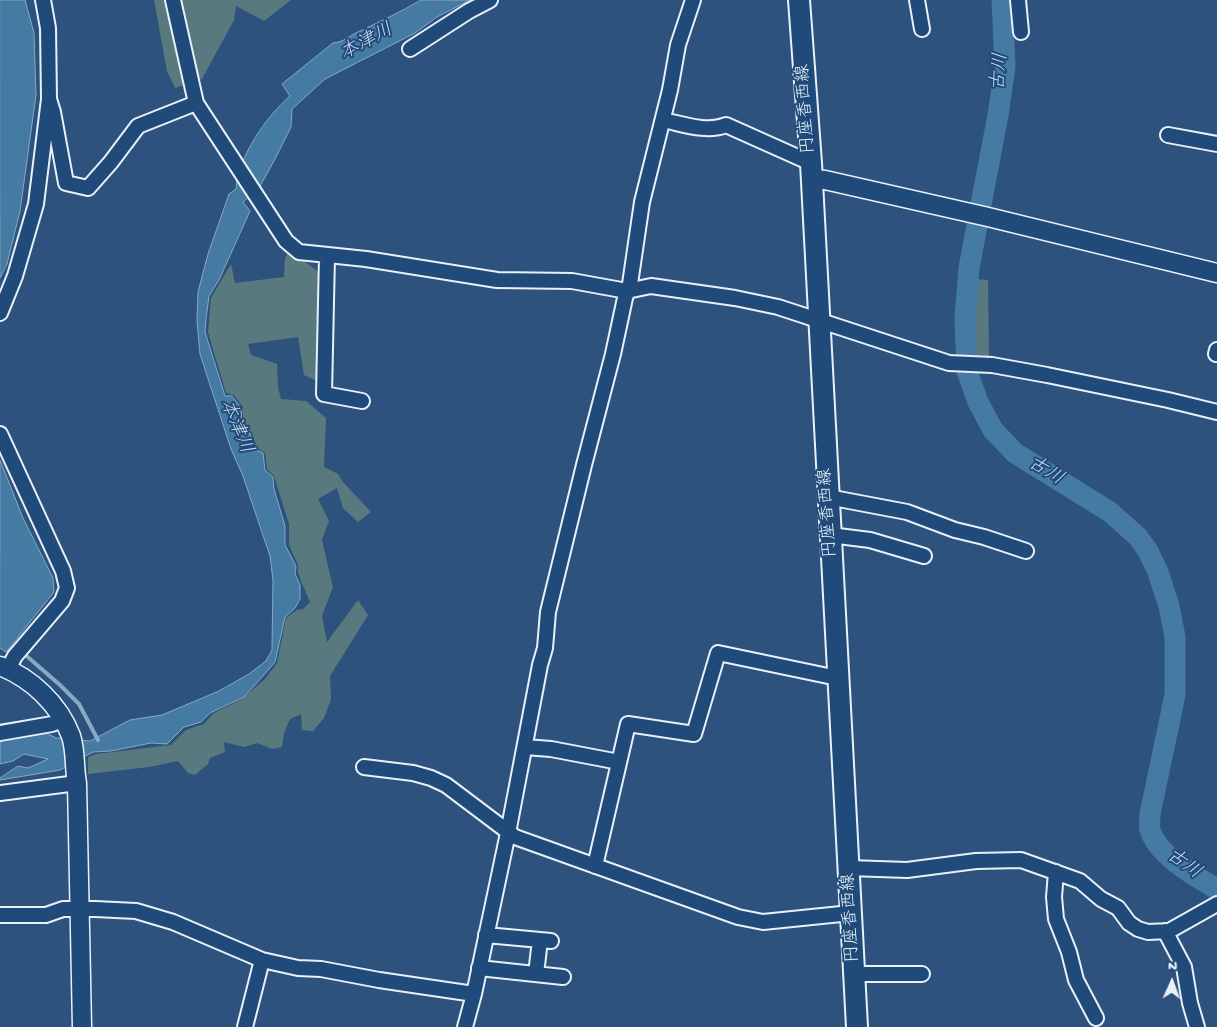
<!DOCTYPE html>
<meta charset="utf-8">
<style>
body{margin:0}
#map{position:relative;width:1217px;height:1027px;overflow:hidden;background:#2e527e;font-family:"Gochi Hand",sans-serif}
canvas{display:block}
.north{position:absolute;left:1147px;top:957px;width:50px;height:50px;-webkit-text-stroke:4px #1f4a7a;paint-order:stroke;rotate:2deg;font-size:14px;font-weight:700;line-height:20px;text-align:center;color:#e8f1f8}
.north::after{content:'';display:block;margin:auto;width:18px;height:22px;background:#e8f1f8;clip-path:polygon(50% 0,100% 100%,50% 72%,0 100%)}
</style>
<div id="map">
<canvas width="1217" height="1027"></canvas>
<div class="north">N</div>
</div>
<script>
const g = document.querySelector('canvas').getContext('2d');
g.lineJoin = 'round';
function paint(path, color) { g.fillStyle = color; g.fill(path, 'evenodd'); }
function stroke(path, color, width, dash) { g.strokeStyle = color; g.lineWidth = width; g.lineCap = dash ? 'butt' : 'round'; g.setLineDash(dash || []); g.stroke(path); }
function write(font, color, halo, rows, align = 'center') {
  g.font = font + ' "Gochi Hand","Klee One",sans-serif'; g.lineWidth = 4; g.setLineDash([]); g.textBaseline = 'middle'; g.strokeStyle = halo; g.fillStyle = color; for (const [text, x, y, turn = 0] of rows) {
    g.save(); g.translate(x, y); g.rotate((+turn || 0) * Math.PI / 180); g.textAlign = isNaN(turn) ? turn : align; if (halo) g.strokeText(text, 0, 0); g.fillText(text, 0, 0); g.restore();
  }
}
paint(new Path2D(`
 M154,0h137l-27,21 -28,-15 -2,14 -32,59 -27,9 -8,-17z
 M290,250l31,24 -4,107 -13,-6 -6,-38 -50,7 3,11 26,9 1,23 3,12 25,2 20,17 -2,49 14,7 5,8 28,30 -13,10 -15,-14 -6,-20 -19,11 11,22 -7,19 11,47 -11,29 5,26 31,-42 10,15 -38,61 1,23 -7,19 -11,13 -11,-1 -1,-16 -11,5 -6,14 -2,14 -10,2 -15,-6 -13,4 -20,-5 1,10 -15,6 -2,6 -13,11 -7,-2 -10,-12 -29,6 -61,7v-17l8,-3 75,-9 15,-15 18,-6 10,-11 28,-14 23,-20 12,-16 9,-45 11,-8 6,-1 7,-7 -9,-21 -3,-9v-7l-9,-20v-21l-15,-48 -7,-7 -2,-16 -9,-6 -4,-15 -7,-3 -2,-12v-10l-9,-12 -8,-2 -18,-61 3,-34 20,-34 4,19 49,-6 1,-19z
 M974,279l14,1 1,79 -19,-1 1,-68z`), '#587a7f');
const water = new Path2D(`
 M0,0h25l9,33 2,62 -16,116 -13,53 -7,14z
 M421,0h49l-33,17 -22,16 -90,46 -33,30 -1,18 -17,34 -15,27 -16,14 7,9 -31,69 -10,16 -3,23 -1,13 20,64h7l10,13 -1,9 3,12 6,3 4,16 9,4 2,17 8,7 1,12 11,37v19l11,21 -1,8 5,11v14l-5,9 -10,9 -10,45 -12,14 -19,21 -34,16 -9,9 -17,5 -17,17 -16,-1 -40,8 -18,1 -33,18 -60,10v-2l18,-12 10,2 20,-9 -24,-5 -11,7 -13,3v-25l46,-6 10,5 34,3 40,-21 32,-5 57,-24 30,-17 17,-13 6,-11 1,-70 -3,-24 -27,-80 -12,-27 -31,-95 -3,-33 1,-29 10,-38 21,-60 7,-5c2,-32 30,-72 54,-93l-8,-12 51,-41c11,-1 16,-7 25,-11 21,-10 43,-20 63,-32z
 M0,460l23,58 30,60 1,14 -48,60 -6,-4z`);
paint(water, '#457aa2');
stroke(water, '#86aac4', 1);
stroke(new Path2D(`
 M22,652l38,33 19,19 19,36`), '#86aac4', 4);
stroke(new Path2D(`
 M1002,0l3,67 -7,48 -29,153 -4,50 2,53 11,31 15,28 22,23 95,59 28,25 10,14 10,21 11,34 6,31v58l-25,119c0,5 -1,11 0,16 8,26 45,46 67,59`), '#457aa2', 21);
const minor = new Path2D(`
 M173,0l23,103
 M917,0l5,29
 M1018,0l3,32
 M410,49l59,-38 21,-11
 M49,99l4,13 13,71 22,5 23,-26 27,-36 58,-23 90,138 13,11 67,7 131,21 75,1 55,10 24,-5 84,12 43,9 171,56 43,2 55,10 121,25 49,12
 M663,120c20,4 44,13 63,5l85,38
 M1168,135l49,9
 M327,256l-3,138 38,7
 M0,313l15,-37 21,-72 13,-105 -1,-71 -5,-28
 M1216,354l1,-4
 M0,434l63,137 4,17 -5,13 -47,55 -7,13
 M828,497l79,15 48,18 29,7 42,14
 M830,535l40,5 54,16
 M0,733l52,-9 10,-4
 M525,747l26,2 68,13
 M364,767l49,6 18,5 15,7 69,52 223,80 25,5 88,-9
 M0,793l77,-10
 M595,866l33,-142 66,10 24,-81 110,23 9,-1
 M849,868l58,2 69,-9 45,-1 59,21 21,18 17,9 11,15 9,6 10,3 21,-1 48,-27
 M1056,872l-2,25 2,22 13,33 7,28 20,38
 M0,915h46l17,-6h32l41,2 37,11 89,38 36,8 23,1 58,11 95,14
 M1165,931l19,36 6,36 7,24
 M486,935l65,6
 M479,968l84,9
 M536,974l4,-34
 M855,974h67
 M245,1027l17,-67
 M465,1027l9,-33 34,-161 32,-168 5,-17 3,-36 36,-147 29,-111 12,-56 5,-14 12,-82 28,-112 8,-45 15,-45`);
const tertiary = new Path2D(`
 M811,179l14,1 163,37 229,56
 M0,666c31,12 59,38 71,70 5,15 3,32 6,47l5,244`);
const secondary = new Path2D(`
 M799,0l12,163 46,864`);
stroke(minor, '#e8f1f8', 18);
stroke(tertiary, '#e8f1f8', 21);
stroke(secondary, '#e8f1f8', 24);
stroke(minor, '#1f4a7a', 14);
stroke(tertiary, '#1f4a7a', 18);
stroke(secondary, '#1f4a7a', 20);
write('18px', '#e8f1f8', '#1f4a7a', [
 ["円座香西線",807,109,-94],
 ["円座香西線",829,513,-94],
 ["円座香西線",852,918,-93]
]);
write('italic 19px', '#d0dfeb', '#1f4a7a', [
 ["本津川",367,43,-28],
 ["古川",1001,72,-85],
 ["本津川",235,427,67],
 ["古川",1045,472,32],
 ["古川",1183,865,36]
]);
</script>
